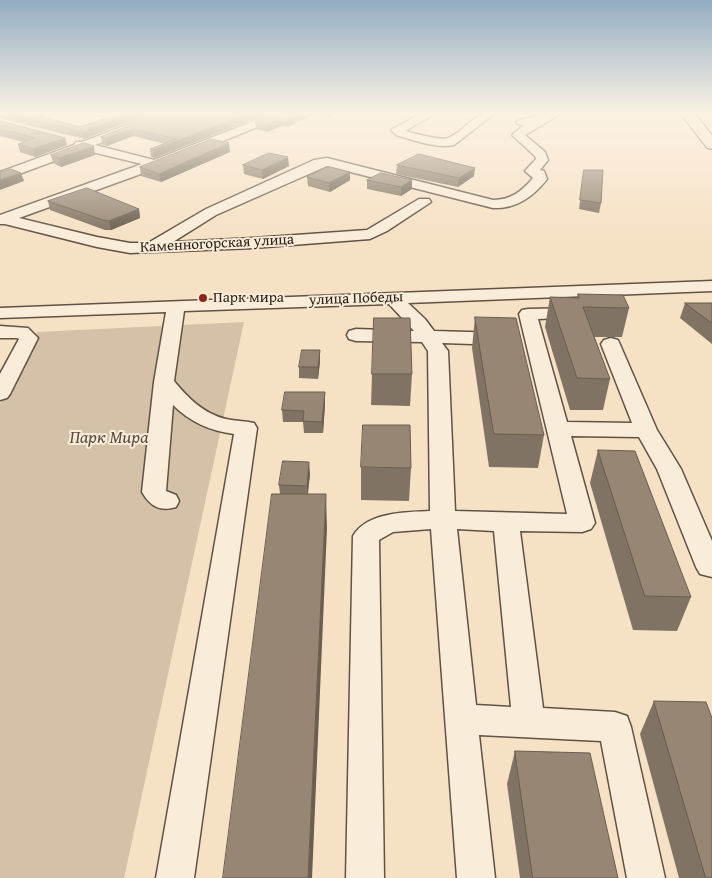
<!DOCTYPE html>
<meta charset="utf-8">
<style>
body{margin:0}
canvas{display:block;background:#f6e1c4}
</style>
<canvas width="712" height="878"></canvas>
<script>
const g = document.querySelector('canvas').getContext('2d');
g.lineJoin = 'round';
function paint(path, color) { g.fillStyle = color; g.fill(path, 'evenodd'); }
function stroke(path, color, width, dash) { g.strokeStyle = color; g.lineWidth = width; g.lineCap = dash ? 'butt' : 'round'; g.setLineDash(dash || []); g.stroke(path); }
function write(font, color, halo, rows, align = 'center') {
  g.font = font + ' "Gentium Book Plus",serif'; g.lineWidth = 4; g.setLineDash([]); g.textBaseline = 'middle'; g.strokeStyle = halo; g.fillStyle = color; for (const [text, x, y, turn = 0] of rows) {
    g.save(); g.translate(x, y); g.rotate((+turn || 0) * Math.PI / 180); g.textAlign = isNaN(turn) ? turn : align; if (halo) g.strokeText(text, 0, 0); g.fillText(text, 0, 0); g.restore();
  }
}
paint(new Path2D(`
 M244,322l-120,556h-124v-474l37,-72z`), '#d4c1a7');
const minor = new Path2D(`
 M159,113h16l-80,32 59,15 121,-47h16l-131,54 -141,51 78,19 33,6h18l58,-34 108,-49 13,-2 166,42c18,0 29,-9 40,-22l-8,-7 11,-12 -1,-3 -23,-21 12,-10 -6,-1 -2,-2c4,-4 39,-9 46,-9l-37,22 20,17 3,8 -8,10 4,1 3,8c-14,18 -31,30 -54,29l-166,-42 -111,49 -43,27 80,-4 114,-8 52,-31h10l2,3 -44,29 -17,8 -117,9 -123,5 -33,-6 -92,-23h-5v-9l142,-51 -58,-14 -84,31v-9l74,-27 2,-3h6z
 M422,113h14l-31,18c9,2 34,10 43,7 19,-7 21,-25 47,-25l-41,32c-18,4 -41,-5 -58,-10l-5,-5z
 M712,281v10l-304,12 17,16 9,12 69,2 7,2 2,4 -2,4 -7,2 -61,-2 6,8 7,160 112,3 -48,-200 3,-4 6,-1 49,-1 6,1 3,4 -3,4 -45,2 29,103 65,1 -31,-79 3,-4 7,-2 7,2 39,90 24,39 31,72v36l-12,-3 -4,-7 -39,-98 -18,-32 -68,-1 24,87 -4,6 -9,3 -62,-1 23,177 72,4 12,4 4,11 34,151h-38l-26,-137 -122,-6 16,143h-38l-26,-349 -38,3 -14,8 5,338h-38l7,-342c14,-24 53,-24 77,-25l-2,-160 -6,-9 -66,-1 -7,-2 -2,-4 2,-4 7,-2 58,2 -25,-27 -205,7 -10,70c14,17 30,33 52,38 9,2 19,2 28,4l3,5 -63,450h-38l78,-444c-24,-3 -44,-12 -61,-29l-7,86 10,4 3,6 -3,6c-16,5 -26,-1 -34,-15l12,-110 12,-70 -166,6v-10zM457,529l37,2 17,176 -35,-2z
 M0,326l28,2 10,10 -28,56 -3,4 -7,2v-26l19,-35 -2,-1h-17z`);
const major = new Path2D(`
 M680,113h14l18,22v14l-5,-1z`);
stroke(minor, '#605245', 3);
stroke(major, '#2e231b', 2);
paint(minor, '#f9ecd9');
paint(major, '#f6e1c4');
paint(new Path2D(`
 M0,113h52l-10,4 38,10 42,-14 -38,26 -84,-21z
 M161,113h108l-115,45 -3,-1 -1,-8 15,-5 -32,-8 -26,10 -4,-1 -2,-8z
 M275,113h62l-8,4 -13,-3 -29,13 -5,-1 -15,6 -11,-3 -1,-7z
 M0,121l65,17 2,7 -32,12 -15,-5 -2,-8 5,-2 -23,-6z
 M230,152l-69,30 -20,-6 -1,-9z
 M51,155h44l-34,12 -8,-4z
 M243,165l46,1 -26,13 -19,-5z
 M397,165l77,11 -16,11 -62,-13z
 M584,170l17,33 -2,10 -20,-4z
 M350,172v8l-20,12 -22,-6 -1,-9z
 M367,180l45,9 -11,7 -34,-7z
 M48,201l91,8 1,9 -29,12h-6l-55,-20z
 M578,294l51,14 -7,29h-28l16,42 -7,31h-33l-25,-83 5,-30 27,1z
 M685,303h27v41l-32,-26z
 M475,317l69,118 -6,33 -49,-1 -17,-119z
 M320,361l-2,18 -19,-1v-11z
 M372,374h40l-2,32 -39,-1z
 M325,404l-2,29h-19l-1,-11h-20l-1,-12z
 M598,450l93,147 -14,34 -44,-1 -43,-147z
 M361,467l50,1 -2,33 -48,-1z
 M310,474l-2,20 19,34 -47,-34 -1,-9z
 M654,701l58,177h-33l-39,-144z
 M515,751l103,127h-98l-13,-94z`), '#817363');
paint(new Path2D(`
 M29,113h23l-18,7z
 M132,113h21l-69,26 -2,-7z
 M250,113h19l-115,45 -1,-8z
 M301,113l15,1 -29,13 -1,-7z
 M329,113h8l-8,4z
 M281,119l1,7 -15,6v-7z
 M132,129l1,7 -26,10 -1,-8z
 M65,138l2,7 -32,12 -2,-8z
 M229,143l1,9 -69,30 -2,-8z
 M94,146l1,9 -34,12 -2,-9z
 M288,157l1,9 -26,13 -1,-9z
 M475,168l-1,8 -16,11 1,-9z
 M350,172v8l-20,12 -1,-9z
 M21,173l3,8 -24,9v-10z
 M412,180v9l-11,7v-9z
 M139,209l1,9 -29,12 -2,-9z
 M320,350v11l-2,18v-12z
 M325,392v12l-2,29 -1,-11z
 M309,462l1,12 -3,24v-12z
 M326,494l1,34 -15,350h-4z`), '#695e50');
const building = new Path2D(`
 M9,113h20l51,14 42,-14h10l-50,19z
 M161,113h89l-97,37 -3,-1 27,-10 -45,-10 -26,9 -5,-1z
 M275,113h26l-15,7 -5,-1 -14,6 -12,-3z
 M0,121l65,17 -32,11 -15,-5 17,-6 -35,-9z
 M212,139l17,4 -70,31 -19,-7z
 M84,143l10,3 -35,12 -8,-3z
 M269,153l19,4 -26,13 -19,-5z
 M419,154l56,14 -16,10 -62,-13z
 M330,167l20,5 -21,11 -22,-6z
 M11,169l10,4 -21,7v-7z
 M584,170h19l-2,33 -21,-3z
 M381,173l31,7 -11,7 -34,-7z
 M87,188l52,21 -30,12 -6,-1 -55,-19z
 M578,294l45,1 6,13 -46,-1 27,72 -33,-1 -27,-81 29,1z
 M685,303h27v20z
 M475,317l41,1 28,117 -50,-1z
 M374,318h36l2,56h-40z
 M302,350h18l-2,17h-19z
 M285,392h40l-3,30 -19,-1 1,-10 -22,-1z
 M363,425h47l1,43 -50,-1z
 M598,450l37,1 56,146 -46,-1z
 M283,461l26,1 -2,24 -28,-1z
 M272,494h54l-18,384h-85z
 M654,701l52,1 6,16v160h-6z
 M515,751l75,2 28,125h-85z`);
paint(building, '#968673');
stroke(building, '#695e50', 1);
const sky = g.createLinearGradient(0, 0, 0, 236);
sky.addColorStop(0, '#92acc3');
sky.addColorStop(0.48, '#fbf2e4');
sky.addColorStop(1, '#fbf2e400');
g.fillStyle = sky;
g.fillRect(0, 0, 712, 236);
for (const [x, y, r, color] of [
 [203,298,5,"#8f2418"]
]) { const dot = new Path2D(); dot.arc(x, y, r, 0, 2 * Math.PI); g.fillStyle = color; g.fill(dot); stroke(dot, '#f9ecd9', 2); }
write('15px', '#2e231b', '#f9ecd9', [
 ["Каменногорская улица",217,244,-3],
 ["улица Победы",356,299,-2]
]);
write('15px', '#2e231b', '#f9ecd9', [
 ["Парк мира",213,298]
], 'left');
write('italic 18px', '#584a3e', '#f9ecd9', [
 ["Парк Мира",109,438]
]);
</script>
